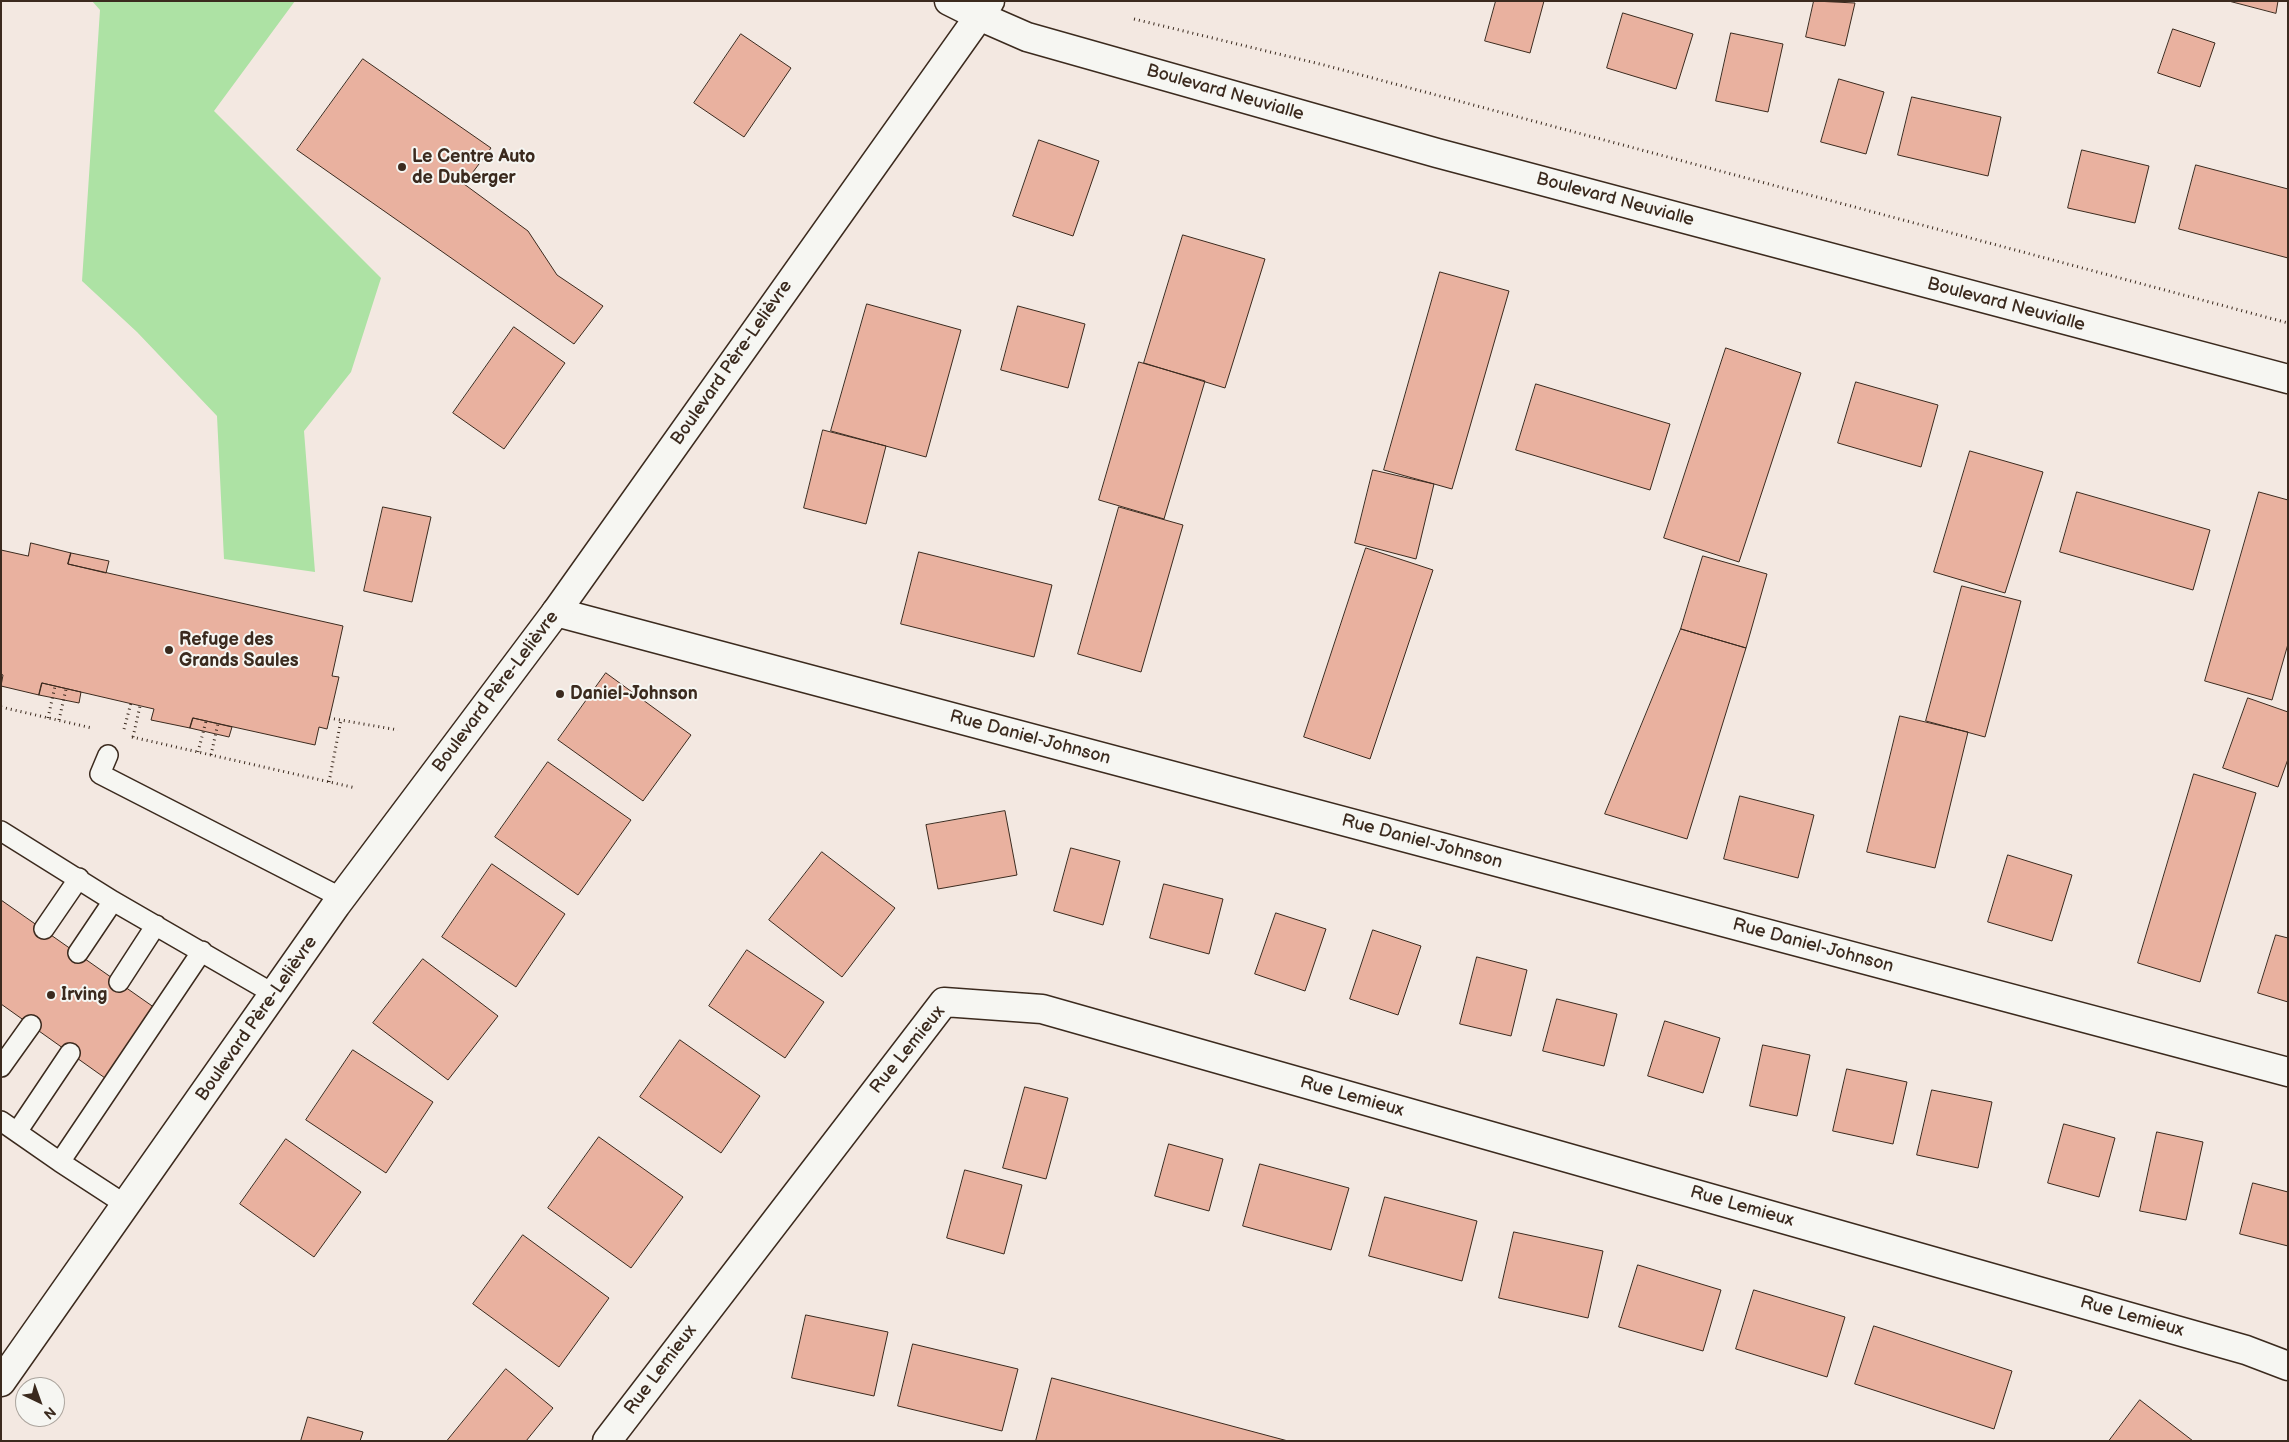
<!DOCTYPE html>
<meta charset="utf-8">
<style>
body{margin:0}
#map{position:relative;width:2289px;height:1442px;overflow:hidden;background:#f3e8e1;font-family:"Balsamiq Sans",sans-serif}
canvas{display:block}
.frame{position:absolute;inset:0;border:2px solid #3b2a1e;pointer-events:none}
.north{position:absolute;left:15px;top:1377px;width:50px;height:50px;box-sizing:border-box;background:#f6f6f2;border:1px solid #aba49d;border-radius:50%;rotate:138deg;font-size:14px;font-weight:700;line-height:20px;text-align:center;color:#3b2a1e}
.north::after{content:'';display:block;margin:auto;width:18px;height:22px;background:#3b2a1e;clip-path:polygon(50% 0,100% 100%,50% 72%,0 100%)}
</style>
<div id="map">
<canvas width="2289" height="1442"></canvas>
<div class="frame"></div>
<div class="north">N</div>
</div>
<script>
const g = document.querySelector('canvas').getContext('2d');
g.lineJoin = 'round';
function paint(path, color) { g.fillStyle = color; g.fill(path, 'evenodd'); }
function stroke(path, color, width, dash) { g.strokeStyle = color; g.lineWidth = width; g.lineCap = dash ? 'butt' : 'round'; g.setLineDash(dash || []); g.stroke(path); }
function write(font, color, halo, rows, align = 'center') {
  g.font = font + ' "Balsamiq Sans",sans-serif'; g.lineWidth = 4; g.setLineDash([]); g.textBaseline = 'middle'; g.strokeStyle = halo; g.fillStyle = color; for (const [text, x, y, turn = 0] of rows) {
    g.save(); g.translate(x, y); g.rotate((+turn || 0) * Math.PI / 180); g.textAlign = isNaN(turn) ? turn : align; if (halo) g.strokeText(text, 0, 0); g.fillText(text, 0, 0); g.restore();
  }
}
paint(new Path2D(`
 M92,1h203l-81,110 167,167 -30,94 -47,59 11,141 -91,-13 -7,-143 -80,-84 -55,-51 18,-271z`), '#ade2a4');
const building = new Path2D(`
 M1496,1h48l-14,52 -45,-12z
 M1814,1l41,2 -10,43 -39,-9z
 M2229,1h49l-2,12z
 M1623,13l70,21 -17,55 -69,-21z
 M2173,29l42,14 -15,44 -42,-14z
 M1731,33l52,11 -15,68 -52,-11z
 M741,34l50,34 -47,69 -50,-34z
 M363,59l128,89 -27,36 64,47 29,44 46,31 -29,38 -277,-194z
 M1839,79l45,13 -18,62 -45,-12z
 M1912,97l89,20 -13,59 -90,-21z
 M1039,140l60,21 -26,75 -60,-20z
 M2082,150l67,16 -14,57 -67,-15z
 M2196,165l92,24v69l-109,-29z
 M1183,235l82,24 -40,129 -81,-25z
 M1440,272l69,19 -57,198 -68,-19z
 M867,304l94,26 -35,127 -95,-26z
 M1018,306l67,18 -17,64 -67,-18z
 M514,327l51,36 -61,86 -51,-36z
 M1726,348l75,25 -62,189 -75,-24z
 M1139,362l66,19 -41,138 -65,-19z
 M1856,382l82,23 -17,62 -83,-24z
 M1536,384l134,40 -20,66 -134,-40z
 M823,430l63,16 -20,78 -62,-16z
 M1970,451l73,21 -38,121 -71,-21z
 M1373,470l61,14 -18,75 -61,-16z
 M2077,492l133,38 -17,60 -133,-38z
 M2259,492l29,8v144l-16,56 -67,-19z
 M383,507l48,10 -19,85 -48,-11z
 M1119,507l64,18 -42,147 -63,-18z
 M31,543l40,10 -3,11 275,62 -11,50 7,1 -12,52 -8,-2 -4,18 -122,-27 -3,10 -39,-8 3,-11 -112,-26 -3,12 -38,-9 2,-11 -2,-1v-124l27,6z
 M1366,548l67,22 -63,189 -66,-22z
 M919,552l133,33 -18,72 -133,-33z
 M71,553l38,8 -3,12 -38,-9z
 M1703,556l64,18 -21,74 -65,-19z
 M1962,586l59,15 -36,136 -59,-16z
 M1681,629l65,19 -59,191 -82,-25z
 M606,673l85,62 -48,66 -85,-61z
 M42,683l39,9 -2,11 -40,-8z
 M2248,698l40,14v47l-10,28 -55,-19z
 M1900,716l68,16 -33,136 -68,-16z
 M193,718l39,9 -3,10 -39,-9z
 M548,762l83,58 -53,75 -83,-58z
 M2194,774l62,19 -56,189 -62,-19z
 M1740,796l74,19 -16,63 -74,-19z
 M1005,811l12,64 -79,14 -12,-64z
 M1071,848l49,13 -17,64 -49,-14z
 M822,852l73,56 -53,69 -73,-57z
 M2008,855l64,20 -20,66 -64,-19z
 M492,864l73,50 -49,73 -74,-50z
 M1164,884l59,15 -14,55 -59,-16z
 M1,900l154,108 -50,70 -104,-74z
 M1276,913l50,16 -21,62 -50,-17z
 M1373,930l48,16 -23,69 -48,-16z
 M2276,935l12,3v64l-30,-9z
 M747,950l77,52 -39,56 -76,-52z
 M1477,957l50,13 -16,66 -51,-12z
 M423,959l75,57 -50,64 -75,-57z
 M1557,999l60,15 -13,52 -61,-15z
 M1665,1021l55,17 -17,55 -55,-17z
 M680,1040l80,56 -39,57 -81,-56z
 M1763,1045l47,10 -13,61 -47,-10z
 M353,1050l80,52 -47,71 -80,-53z
 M1847,1069l60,13 -14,62 -60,-13z
 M1025,1087l43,11 -22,81 -43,-11z
 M1932,1090l60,12 -14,66 -61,-13z
 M2064,1124l51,14 -16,59 -51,-14z
 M2157,1132l46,10 -17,78 -46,-9z
 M599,1137l84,60 -52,71 -83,-60z
 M286,1139l75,53 -47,65 -74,-53z
 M1169,1144l54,15 -14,52 -54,-15z
 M1260,1164l89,24 -18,62 -88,-24z
 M965,1170l57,15 -18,69 -57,-16z
 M2253,1183l35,9v54l-48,-12z
 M1385,1197l92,24 -15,60 -93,-25z
 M1514,1232l89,19 -15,67 -89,-20z
 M523,1235l86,63 -50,69 -86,-63z
 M1638,1265l83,25 -18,61 -84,-24z
 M1754,1290l91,27 -18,60 -91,-28z
 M806,1315l82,17 -14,64 -82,-18z
 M1874,1326l138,45 -18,58 -139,-45z
 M913,1344l105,25 -16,62 -104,-25z
 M506,1369l47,39 -27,33h-79z
 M1052,1378l236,63h-252z
 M2140,1400l53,41h-84z
 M308,1417l55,15 -3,9h-59z`);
paint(building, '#e9b19f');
stroke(building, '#3b2a1e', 1);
const service = new Path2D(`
 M108,755l-8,19 242,124
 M1,831l112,70 161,93
 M44,929l35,-51
 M78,953l35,-52
 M119,982l37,-57
 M1,1067l30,-42
 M1,1121l59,41 142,-211
 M17,1132l53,-79
 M60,1162l66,43`);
const minor = new Path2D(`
 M949,1l30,15
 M556,612l1732,460
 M607,1441l337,-439 98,7 1204,341 42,16`);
const secondary = new Path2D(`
 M979,16l48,21 410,116 851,226
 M1,1382l335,-477 220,-293 434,-611`);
stroke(service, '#3b2a1e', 22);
stroke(minor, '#3b2a1e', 31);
stroke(secondary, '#3b2a1e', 31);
stroke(new Path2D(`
 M1134,19l190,46 964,258
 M1,707l91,21
 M48,718l7,-32
 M329,718l69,12
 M59,720l7,-31
 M124,729l7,-26
 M132,737l224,51
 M133,737l7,-31
 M198,752l8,-31
 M211,755l7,-32
 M329,782l12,-62`), '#3b2a1e', 3, [1, 4]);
stroke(service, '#f6f6f2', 19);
stroke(minor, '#f6f6f2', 28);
stroke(secondary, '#f6f6f2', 28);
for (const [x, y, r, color] of [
 [402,167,5,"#3b2a1e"],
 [169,650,5,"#3b2a1e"],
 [560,694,5,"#3b2a1e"],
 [51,995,5,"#3b2a1e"]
]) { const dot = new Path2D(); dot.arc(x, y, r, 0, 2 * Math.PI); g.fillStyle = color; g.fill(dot); stroke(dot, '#f6f6f2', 2); }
write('18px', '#3b2a1e', '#f6f6f2', [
 ["Boulevard Neuvialle",1225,93,16],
 ["Boulevard Neuvialle",1615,200,15],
 ["Boulevard Neuvialle",2006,305,15],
 ["Boulevard Père-Lelièvre",732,363,-55],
 ["Boulevard Père-Lelièvre",496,692,-53],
 ["Rue Daniel-Johnson",1030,738,15],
 ["Rue Daniel-Johnson",1422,842,15],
 ["Rue Daniel-Johnson",1813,946,15],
 ["Boulevard Père-Lelièvre",257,1019,-55],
 ["Rue Lemieux",908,1050,-51],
 ["Rue Lemieux",1352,1097,16],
 ["Rue Lemieux",1742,1207,16],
 ["Rue Lemieux",2132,1317,16],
 ["Rue Lemieux",661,1370,-53]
]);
write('bold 18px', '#3b2a1e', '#f6f6f2', [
 ["Le Centre Auto",412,157],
 ["de Duberger",412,178],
 ["Refuge des",179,640],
 ["Grands Saules",179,661],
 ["Daniel-Johnson",570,694],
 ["Irving",61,995]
], 'left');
</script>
